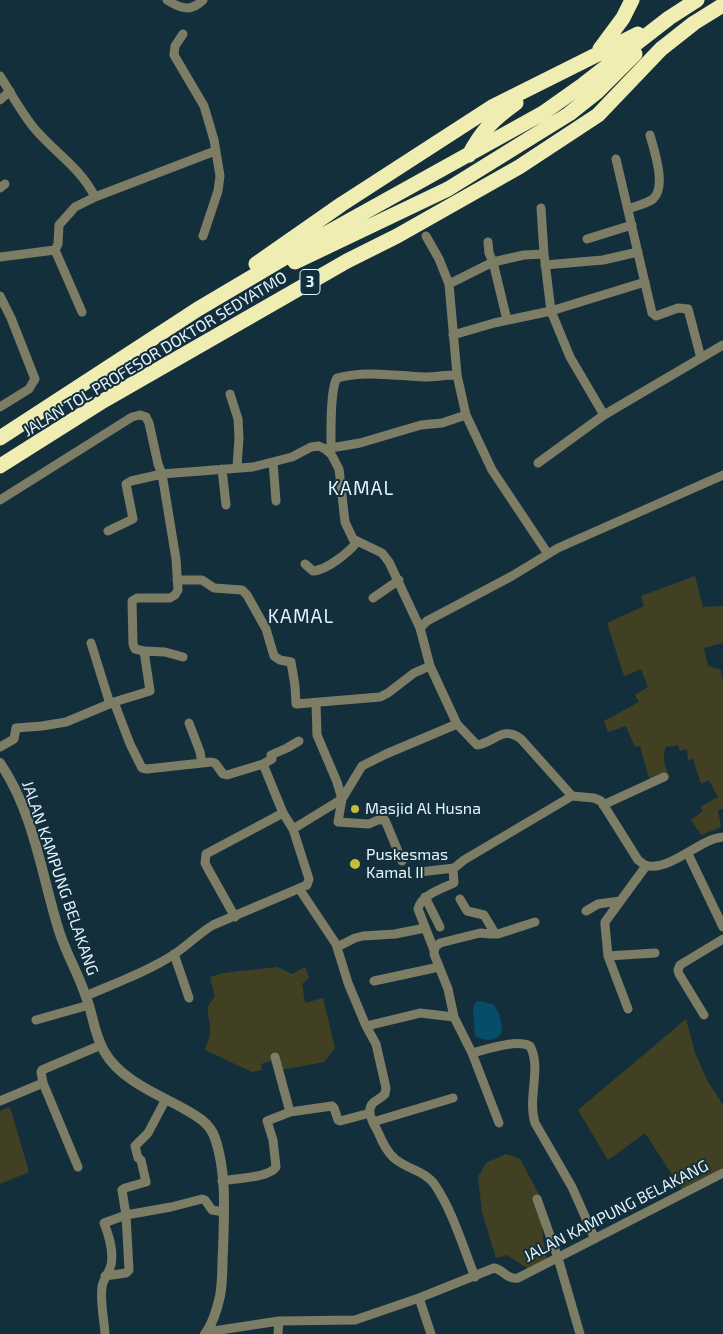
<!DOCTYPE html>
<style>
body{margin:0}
canvas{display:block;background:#142f3c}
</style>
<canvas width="723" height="1334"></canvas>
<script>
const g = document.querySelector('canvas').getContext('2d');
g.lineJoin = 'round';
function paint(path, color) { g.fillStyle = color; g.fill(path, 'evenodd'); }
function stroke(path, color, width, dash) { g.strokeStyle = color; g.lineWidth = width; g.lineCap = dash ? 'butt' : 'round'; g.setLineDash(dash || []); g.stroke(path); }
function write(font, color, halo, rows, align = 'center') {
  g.font = font + ' "Exo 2",sans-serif'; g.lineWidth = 4; g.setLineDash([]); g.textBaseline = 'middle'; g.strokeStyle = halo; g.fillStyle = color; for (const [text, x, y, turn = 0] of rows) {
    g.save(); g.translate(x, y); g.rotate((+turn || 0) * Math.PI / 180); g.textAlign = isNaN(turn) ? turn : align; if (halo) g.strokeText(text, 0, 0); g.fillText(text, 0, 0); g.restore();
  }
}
paint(new Path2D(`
 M695,576l8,31 20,-1v37l-19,5 4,18 13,4 2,12v127l-5,1 3,17 -20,8 -10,-15 12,-9 -3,-4 18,-10 -9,-17 -8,4 -8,-25 -5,1 -1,-11 -7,2 -2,-6 -12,2c-5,11 0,21 4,31l-19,7 -11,-39 -5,1 -9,-21 -18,6 -4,-11 35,-19 -4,-7 13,-8 -7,-18 -17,7 -17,-53 37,-17 -3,-10z
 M277,967l15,7 13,-7 4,11 -7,6 3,19 18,-5 12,50 -11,14 -43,8 -4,-11 -16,5 1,6 -10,2 -47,-22c1,-5 5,-12 5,-17 2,-14 -9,-24 5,-36l-5,-20 13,-4z
 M686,1019l9,34 12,27 16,25v64l-41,21 -37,-57 -37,27 -30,-50z
 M10,1107l19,65 -29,12v-73z
 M506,1154l14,5 21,39 2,41 4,20 -20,9 -20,-13 -11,3 -14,-46 -4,-35 8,-14z`), '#424023');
paint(new Path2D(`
 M477,1001l16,3c7,9 10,19 8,31 -10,7 -15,6 -26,1l-2,-29z`), '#064d67');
stroke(new Path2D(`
 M167,0c14,9 24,12 36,0
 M183,34l-8,12 -1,9 30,51 10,34 6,36 -2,15 -15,45
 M0,76c11,17 21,36 34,52 21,25 46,39 61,69
 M0,100l10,-9
 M616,159l36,154 4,3 22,-8 10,1 13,49
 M0,188l5,-4
 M541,208l3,46 7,57 19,46 34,58
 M628,209c8,-3 18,-5 25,-10 14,-12 1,-49 -3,-64
 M426,236l13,23 10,25 8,91 9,40
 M587,239l45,-14
 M488,242l1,11 4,9 14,58
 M55,250l27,62
 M0,257l55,-7 3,-6 1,-19 16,-18 20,-10 120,-46
 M545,265l58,-5 35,-8
 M449,284l44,-22 31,-7 20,-1
 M0,296l11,22 24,61 -6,10 -29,18
 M453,335l41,-12 57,-12 94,-29
 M230,394l8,25 1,19 -2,29
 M331,448c0,-15 -1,-59 6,-70 29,-8 59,-2 88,-1 10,0 21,-2 32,-2
 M325,449l35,-6 61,-18 21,-2 24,-8 26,55 56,84
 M273,462l3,39
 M538,463l66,-48 119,-70
 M222,469l4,36
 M0,500l132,-83 8,-2 6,2 3,6 9,41 4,10 91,-7 39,-10 19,-10 8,-1 6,3 6,5 8,15 6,53 8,17 29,14 7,9 31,66 10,38 27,58 -71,30 -24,12 -20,33 -49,30 16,50 -2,6 -94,40c-15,9 -26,21 -40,30 -26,17 -58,28 -87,41
 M108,531l25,-12 -7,-35 5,-3 31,-7 14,85 2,31 -3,5 -5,3h-33l-5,3 1,43 2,5 9,2
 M305,564l8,7c14,-1 35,-18 44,-29
 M177,580h25l12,8 28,2 5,5 19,34 8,27 6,4 11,2 4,24 1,18 84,-7 8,-4 26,-20 16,-7
 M373,598l26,-18
 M420,628l7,-7 85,-45 46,-28 165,-73
 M91,643l19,61
 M114,702l36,-11 -6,-40 21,1 18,5
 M316,703l1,32 20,47 5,17 -4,23 31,2 9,-4h7l17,41
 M189,723l11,29 2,11
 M457,724l20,21c19,-3 25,-20 44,-6l51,57 22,2 7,3 37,59c4,3 7,6 11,6 19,3 46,-20 62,-26 4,-2 8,-2 12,-3
 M0,747l14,-8 2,-11 26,-2 24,-4 48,-20 16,42 12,24 5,1 64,-7 4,1 8,11 4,1 36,-11 20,49 10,16
 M263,764l9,-5 -1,-4 16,-7 12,-7
 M603,805l61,-28
 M688,854l35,73
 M420,872l34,-4
 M300,890l36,54 12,39 18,43 10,18 10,44 -1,6c-4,4 -9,6 -12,9 -8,8 1,21 5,29 4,9 8,19 16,26 12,11 32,13 41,27 18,27 28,62 40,92
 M425,897l15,30
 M460,899l7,12 17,4 9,15v3l-2,1 -11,-1 -40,10 -5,4 -1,7 14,35 6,28 18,36 27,70
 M586,911l12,-7 22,-3
 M235,917l-28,-50 -2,-4 1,-9 77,-41
 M492,934h6l37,-12
 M337,947l18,-9 8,-2 32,-2 30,-6
 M434,950l-16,-41c3,-14 25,-21 36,-26l-1,-14 11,-9 108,-64
 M174,954l15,44
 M608,956l47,-3
 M374,981l65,-14
 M628,1009l-20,-53 -3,-31v-3l41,-56
 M704,1015l-25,-41 -1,-4 2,-5 43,-26
 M36,1020l53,-15
 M366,1026l54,-13 34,4
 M472,1053c16,-4 44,-14 58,-7 12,22 -3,52 5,77l37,64 23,52
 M275,1057l15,55 42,-6 2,2 4,12 2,1 30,-8
 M0,1101l43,-18
 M373,1122l80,-24
 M78,1167l-35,-84 -2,-11 1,-2 59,-25
 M222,1181c14,-3 47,-3 54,-14l-3,-27 -6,-19 23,-9
 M537,1199l21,59 22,76
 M105,1276l21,-3 3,-3 -3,-55 -4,-25 3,-2 21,-6 -5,-22 -3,-2 -3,-12 13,-13 18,-34
 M419,1298l12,36
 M207,1332l72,-11 76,-1 64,-22 75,-30c10,2 13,12 24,10l205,-105
 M105,1334c-1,-15 -5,-33 -3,-47 1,-8 7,-14 9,-22 3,-14 -2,-29 -7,-42l22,-8 45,-8 31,-8 3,1 7,10 12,2
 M278,1334l1,-13`), '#7d7c65', 9);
stroke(new Path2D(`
 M0,763c34,49 42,115 60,171 7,21 19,41 26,63 7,17 8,37 18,54 15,27 48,41 75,55 14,8 30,15 36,32 12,35 9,76 8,112 -1,15 0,31 -3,46 -3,13 -7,28 -15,38`), '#7d7c65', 10);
stroke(new Path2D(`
 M600,49l23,-31 9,-18
 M469,155c13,-25 25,-36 47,-52
 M295,262l153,-73 121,-75 29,-23 37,-37
 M256,264l86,-60 150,-97 146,-73
 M0,438l198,-129 120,-71 225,-125 41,-29 85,-66 28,-18
 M0,466l103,-65 244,-140 50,-25 122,-69 79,-52 63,-66 33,-26 29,-18`), '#f0edb2', 15);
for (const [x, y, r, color] of [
 [355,809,5,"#c6bc3c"],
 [355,864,6,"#c6bc3c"]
]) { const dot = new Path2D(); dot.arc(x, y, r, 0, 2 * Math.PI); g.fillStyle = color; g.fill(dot); stroke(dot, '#142f3c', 2); }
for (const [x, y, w] of [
 [310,282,20]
]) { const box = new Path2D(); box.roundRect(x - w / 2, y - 12.5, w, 25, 4); g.fillStyle = '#142f3c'; g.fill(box); stroke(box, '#e4f4fc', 1); }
write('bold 15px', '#e4f4fc', null, [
 ["3",310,282]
]);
write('16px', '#e4f4fc', '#142f3c', [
 ["JALAN TOL PROFESOR DOKTOR SEDYATMO",155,354,-31],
 ["JALAN KAMPUNG BELAKANG",60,878,71],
 ["JALAN KAMPUNG BELAKANG",616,1211,-27]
]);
write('16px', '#e4f4fc', '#142f3c', [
 ["Masjid Al Husna",365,809],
 ["Puskesmas",366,855],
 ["Kamal II",366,873]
], 'left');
g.letterSpacing = '1px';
write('19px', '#e4f4fc', '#142f3c', [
 ["KAMAL",361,489],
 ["KAMAL",301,617]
]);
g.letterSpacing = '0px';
</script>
